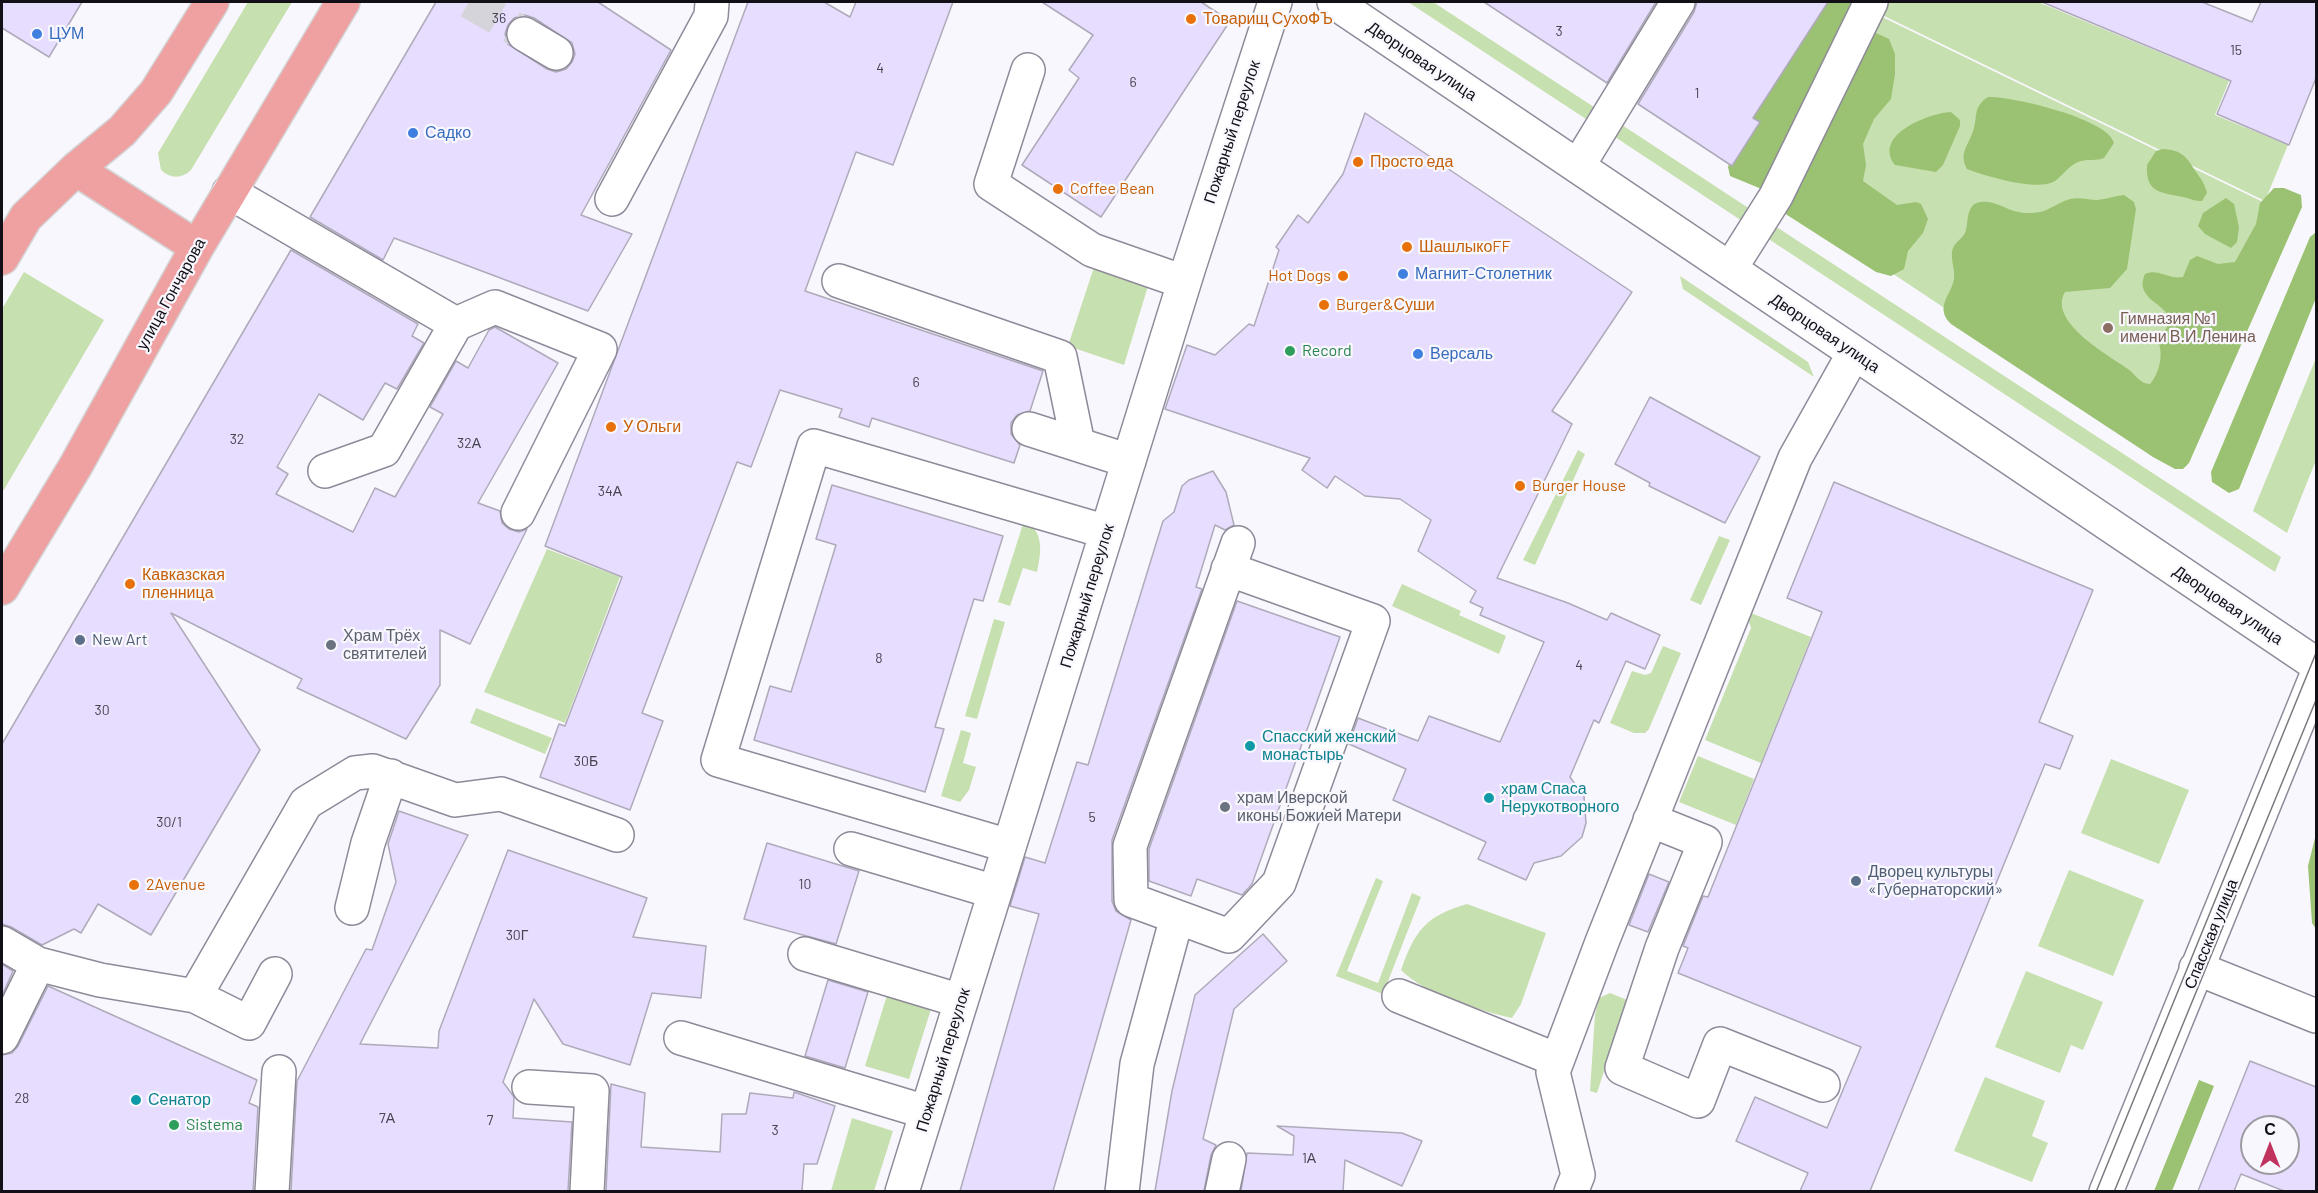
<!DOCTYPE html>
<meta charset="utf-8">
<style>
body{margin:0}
#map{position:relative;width:2318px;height:1193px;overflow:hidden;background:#f9f7fe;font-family:Barlow,sans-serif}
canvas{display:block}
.frame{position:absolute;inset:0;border:3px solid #121016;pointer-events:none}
.north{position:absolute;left:2240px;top:1115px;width:60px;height:60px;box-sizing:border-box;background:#f9f7fe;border:2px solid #9d9ba1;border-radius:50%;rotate:0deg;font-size:16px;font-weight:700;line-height:24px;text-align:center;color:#121016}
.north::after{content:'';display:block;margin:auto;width:21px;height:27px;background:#c1335f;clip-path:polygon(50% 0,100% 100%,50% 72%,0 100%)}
</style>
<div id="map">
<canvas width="2318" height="1193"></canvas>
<div class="frame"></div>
<div class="north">С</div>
</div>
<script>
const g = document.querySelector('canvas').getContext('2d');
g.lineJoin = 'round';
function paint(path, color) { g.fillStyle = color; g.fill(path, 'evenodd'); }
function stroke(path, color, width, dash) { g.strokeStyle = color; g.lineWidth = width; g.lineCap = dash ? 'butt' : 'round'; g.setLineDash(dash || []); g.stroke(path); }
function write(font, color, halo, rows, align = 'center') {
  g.font = font + ' Barlow,sans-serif'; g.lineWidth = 4.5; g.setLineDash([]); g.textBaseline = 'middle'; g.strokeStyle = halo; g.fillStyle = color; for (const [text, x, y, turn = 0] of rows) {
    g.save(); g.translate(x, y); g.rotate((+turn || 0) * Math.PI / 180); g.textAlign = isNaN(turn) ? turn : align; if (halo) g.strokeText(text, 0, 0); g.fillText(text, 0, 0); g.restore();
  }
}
paint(new Path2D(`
 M248,2h44l-101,168c-9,9 -21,9 -30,0l-3,-17z
 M1408,2h25l164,107 -8,12z
 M1882,2h156l191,79 -14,34 73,30 -23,56 -389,-189z
 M1876,14l389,189 -101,251 -379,-252z
 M1619,123l134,88 -8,12 -133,-88z
 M1772,224l509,333 -6,15 -511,-336z
 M1094,267l54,19 -24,79 -56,-19z
 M24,272l80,48 -102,173v-184z
 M1680,276l128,86 6,15 -131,-88z
 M2316,358v102l-29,73 -34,-22z
 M1578,450l7,4 -50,111 -12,-5z
 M1024,521c21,10 17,32 13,51l-14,-4 -13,38 -12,-4z
 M1719,536l11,4 -29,65 -11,-5z
 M547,549l73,28 -55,146 -81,-31z
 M1402,584l59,27 -2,4 47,21 -7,18 -107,-48z
 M1746,611l65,26 -50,126 -56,-23 46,-112z
 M994,619l11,3 -28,97 -12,-3z
 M1663,646l18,7 -32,76 -4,4h-11l-24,-10 22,-52 13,4 6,-2z
 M476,708l76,30 -7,16 -75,-31z
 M961,730l10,3 -8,30 13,4 -7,23 -9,12 -19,-6z
 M1698,756l56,23 -18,46 -57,-23z
 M2111,759l78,31 -30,74 -78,-31z
 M2069,870l75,30 -31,76 -75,-30z
 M1376,878l7,3 -36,90 31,12 34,-90 9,4 -38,97 -47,-18z
 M1467,904l79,29 -25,71 -9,14c-34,-8 -87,-24 -111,-48 14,-39 24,-54 66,-66z
 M2026,971l77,31 -20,48 -12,-5 -11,28 -65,-26z
 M888,992l44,14 -23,73 -44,-13z
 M1610,993l17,7 -30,93 -7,-2 5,-76 4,-17z
 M1985,1077l60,24 -13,35 16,7 -16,39 -78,-31z
 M852,1118l41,13 -19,60h-43z`), '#c7e0af');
paint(new Path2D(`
 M1828,2h24l3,2 -91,186 -34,-14 -2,-9 15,-47z
 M1876,33l13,6 6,15v20l-4,25 -17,20 -11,25 3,21 -3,16 34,24 19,-3 5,2 7,15 -5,14 -15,18 -4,18 -13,7 -15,-4 -92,-59 87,-179z
 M1988,97c24,-1 121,22 126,46l-10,15c-8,3 -15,1 -23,3 -11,3 -17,13 -26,20 -17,11 -70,-5 -88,-12 -8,-15 0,-22 5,-35 7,-16 -1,-26 16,-37z
 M1951,112l9,8v6l-17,39 -7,7 -41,-7c-23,-30 34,-52 56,-53z
 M2163,149c19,1 24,8 33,23 5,7 9,12 11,21l-5,8c-7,0 -9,-1 -15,-3 -22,-6 -42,-2 -40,-33l9,-14z
 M2274,188h10l17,7 1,12 -113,256 -6,6h-8l-22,-12 -202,-133c-17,-17 0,-28 3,-45 1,-10 -3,-18 -2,-27 1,-9 9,-12 13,-19 5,-11 -2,-34 23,-31 15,2 23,12 44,11 15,0 24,-10 38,-14 9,-2 18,1 27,1 10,-1 18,-4 27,-5l10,7 2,7 -9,60 -17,19 -45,4c-18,30 45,64 63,77 8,6 12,15 22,15 9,-10 14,-30 8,-42 3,-7 10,-13 11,-21 1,-17 -36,-21 -24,-47 13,-6 24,6 38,3l7,-17 7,-4 21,8 17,-2 21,-38 4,-21z
 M2226,198l8,6 5,23 -2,15 -6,6 -26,-14 -7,-8 5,-13z
 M2316,232v66l-77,191 -10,4 -17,-11 -1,-10 99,-235z
 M2316,834v95l-4,-6 -4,-57z
 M2199,1080l15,6 -42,105h-18z`), '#9bc272');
const building = new Path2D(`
 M2,2h80l-33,55 -47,-29z
 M436,2h162l73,48 -90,165 51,19 -44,77 -194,-73 -11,22 -73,-43zM525,15l9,3 38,25 3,11 -3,8 -6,7 -10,3 -9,-3 -39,-25 -3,-10 3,-9 6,-7z
 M748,2h76l26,15 6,-15h97l-60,163 -37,-13 -51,139 238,80 -13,40 -13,4 -6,8v11l9,11 -6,18 -142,-45 -3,9 -30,-10 3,-8 -62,-19 -29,77 -14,-5 -95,251 21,8 -33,89 -90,-33 19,-53 6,2 57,-149 -77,-31z
 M1042,2h159l29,19 -129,196 -79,-52 57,-87 -10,-8 24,-35z
 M1484,2h172l-49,81z
 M1697,2h131l-75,116 7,4 -28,44 -94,-62 56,-92z
 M2042,2h160l50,20 9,-20h55v76l-27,67 -72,-31 14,-33z
 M1365,113l267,179 -80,119 20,13 -75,154 71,25 39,17 4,-7 49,22 -15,34 -19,-8 -27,62 -5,-3 -24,57 14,19 2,27 -4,14 -21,19 -27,7 -8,17 -48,-21 8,-17 -93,-42 13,-31 -57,-25 9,-26 60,23 11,-25 71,26 44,-100 -64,-27 3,-7 -13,-6 6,-11 -58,-40 13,-31 -31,-21 -35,-3 -30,-20 -8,12 -25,-18 8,-12 -145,-49 22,-64 28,10 34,-31 5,2 25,-76 -3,-3 22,-32 10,8 35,-49z
 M291,250l127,74 -6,12 12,7 -27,46 -12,-6 -22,37 -44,-26 -42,73 11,7 -12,20 77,38 22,-44 20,9 48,-83 -13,-7 26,-46 12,7 21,-38 6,-3 63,36 -80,140 22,8 2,12 7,6 10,3 8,-3 -57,115 -30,-14v55l-34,54 -109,-51 5,-9 -131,-66 89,137 -109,185 -53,-31 -17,29 -7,-4 -32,16 -31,-18 -9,-3v-180z
 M1650,397l110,60 -35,66 -76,-37 1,-3 -35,-19z
 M1213,471l13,21 8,33 -9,5 -10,-5 -19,62 6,2 -90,251v61l4,10 15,9 -78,271h-93l79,-277 -29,-8 15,-49 20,6 32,-101 11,3 75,-244 11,-9 8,-26 7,-6z
 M1834,482l259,108 -54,132 34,14 -13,33 -15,-5 -175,427h-70l8,-18 -72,-32 19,-44 72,31 34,-81 -183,-74 10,-25 -5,-2 20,-50 5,1 114,-285 -35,-14z
 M832,485l171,51 -20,65 -9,-2 -10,32 -29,96 9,2 -19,63 -171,-52 16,-54 21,6 45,-147 -20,-6z
 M1237,601l103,36 -88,247 -10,11 -45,-16 -6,17 -42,-15v-32z
 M399,811l69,24 -108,209 78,4 1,-17 69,-181 139,48 -14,39 73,9 -5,52 -49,-5 -22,72 -67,-21 -29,-45 -31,83 11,15 -1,21 59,4 -4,69h-277l6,-110 69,-132 6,1 24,-68 -8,-38z
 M767,843l92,28 -23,73 -92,-25z
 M1649,874l20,8 -21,50 -19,-7z
 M1263,934l24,27 -53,48 -31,130 13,6 -5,10 -7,36h-49l17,-100 23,-96z
 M2,964l11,7 -11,25z
 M828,980l40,12 -23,76 -40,-12z
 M48,986l209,94 -8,23 9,4 -5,84h-251v-136l10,-2 6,-7z
 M2250,1061l66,26v104h-32l-43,-17 -7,17h-36zM2252,1127h36v36h-36z
 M611,1084l34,9 -4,54 79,5 2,-38h24l4,-21 43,5 1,-6 41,14 -18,58h-13l-2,27h-196z
 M1277,1126l125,7 20,8 -20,45 -57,-26 -2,31h-102l6,-38 46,2 1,-19z`);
paint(building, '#e7ddfe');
stroke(building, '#afaaba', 1.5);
stroke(new Path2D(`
 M469,2l55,32`), '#d6d4db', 33, [33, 16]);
const minor = new Path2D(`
 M1334,2l982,662
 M524,34l32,19
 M1028,70l-37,114 101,66 92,32
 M1578,166l100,-164
 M229,192l227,132 -72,126 -59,21
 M612,199l99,-183 1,-14
 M1730,269l46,-73 95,-194
 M839,281l221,76 18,87
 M456,324l39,-17 105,42 -82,164
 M1029,429l100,32
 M1228,569l145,52 -94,262 -50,53 -98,-36 -1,-54 108,-303
 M1650,820l55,22 -43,106 -40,120 76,33 22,-57 103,41
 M1009,846l-291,-86 96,-314 293,86
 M851,849l144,43
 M352,908l16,-65 23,-67
 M2,943l36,21 62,16 95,16 111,-193 49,-30 18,-2 82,29 46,-6 116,41
 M805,954l156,47
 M2196,968l120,48
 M195,996l54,27 26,-49
 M1399,996l158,64
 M2,1037l36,-73
 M681,1038l245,74
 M529,1087l63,4 -5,101
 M272,1192l7,-120
 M902,1192l287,-925 86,-265
 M1122,1192l15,-128 40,-147
 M1222,1192l7,-33
 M1571,1192l7,-17 -25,-103 49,-130 193,-484 59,-105
 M2106,1192l210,-515`);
const major = new Path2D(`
 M76,169l121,78
 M2,258l24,-41 50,-48 46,-38 34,-39 56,-90
 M2,588l73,-121 122,-220 146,-245`);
stroke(minor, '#8e8a99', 36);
stroke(major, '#d4d4d5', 36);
stroke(minor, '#fff', 33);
stroke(major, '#efa0a1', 33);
stroke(new Path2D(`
 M2096,1192l220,-539
 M2114,1192l202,-492`), '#7b797f', 1.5);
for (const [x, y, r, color] of [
 [1191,19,6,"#e8710a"],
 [37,34,6,"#3f7fe0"],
 [413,133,6,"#3f7fe0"],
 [1358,162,6,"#e8710a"],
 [1058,189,6,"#e8710a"],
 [1407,247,6,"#e8710a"],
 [1403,274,6,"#3f7fe0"],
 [1343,276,6,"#e8710a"],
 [1324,305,6,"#e8710a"],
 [2108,328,6,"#8d6e63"],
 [1290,351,6,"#2e9e5b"],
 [1418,354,6,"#3f7fe0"],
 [611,427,6,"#e8710a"],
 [1520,486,6,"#e8710a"],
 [130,584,6,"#e8710a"],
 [80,640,6,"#5c6f8a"],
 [331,645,6,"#6b7280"],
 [1250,746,6,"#0f9aa8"],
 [1489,798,6,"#0f9aa8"],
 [1225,807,6,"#6b7280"],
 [1856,881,6,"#5c6f8a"],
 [134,885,6,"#e8710a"],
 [136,1100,6,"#0f9aa8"],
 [174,1125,6,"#2e9e5b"]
]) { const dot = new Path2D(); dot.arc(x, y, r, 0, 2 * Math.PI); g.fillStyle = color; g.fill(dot); stroke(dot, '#f9f7fe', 2); }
write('14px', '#474350', null, [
 ["36",499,18],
 ["3",1559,31],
 ["15",2236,50],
 ["4",880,68],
 ["6",1133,82],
 ["1",1697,93],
 ["6",916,382],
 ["32",237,439],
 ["32А",469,443],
 ["34А",610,491],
 ["8",879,658],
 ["4",1579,665],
 ["30",102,710],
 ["30Б",586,761],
 ["5",1092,817],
 ["30/1",169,822],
 ["10",805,884],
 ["30Г",517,935],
 ["28",22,1098],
 ["7А",387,1118],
 ["7",490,1120],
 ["3",775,1130],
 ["1А",1309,1158]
]);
write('16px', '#c56008', '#f9f7fe', [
 ["Товарищ СухоФЪ",1203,19],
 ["Просто еда",1370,162],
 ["Coffee Bean",1070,189],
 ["ШашлыкоFF",1419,247],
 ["Hot Dogs",1331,276,"right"],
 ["Burger&Суши",1336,305],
 ["У Ольги",623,427],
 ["Burger House",1532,486],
 ["Кавказская",142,575],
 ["пленница",142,593],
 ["2Avenue",146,885]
], 'left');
write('16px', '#366cbe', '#f9f7fe', [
 ["ЦУМ",49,34],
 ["Садко",425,133],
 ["Магнит-Столетник",1415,274],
 ["Версаль",1430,354]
], 'left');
write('16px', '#121016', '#f9f7fe', [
 ["Дворцовая улица",1422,61,34],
 ["Пожарный переулок",1232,132,-72],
 ["улица Гончарова",171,294,-61],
 ["Дворцовая улица",1825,333,34],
 ["Пожарный переулок",1087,596,-73],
 ["Дворцовая улица",2228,605,34],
 ["Спасская улица",2211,934,-68],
 ["Пожарный переулок",943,1060,-73]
]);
write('16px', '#785e54', '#f9f7fe', [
 ["Гимназия №1",2120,319],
 ["имени В.И.Ленина",2120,337]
], 'left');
write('16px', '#27864d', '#f9f7fe', [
 ["Record",1302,351],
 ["Sistema",186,1125]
], 'left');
write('16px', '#5b616d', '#f9f7fe', [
 ["Храм Трёх",343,636],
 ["святителей",343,654],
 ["храм Иверской",1237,798],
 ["иконы Божией Матери",1237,816]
], 'left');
write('16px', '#4e5e75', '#f9f7fe', [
 ["New Art",92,640],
 ["Дворец культуры",1868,872],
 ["«Губернаторский»",1868,890]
], 'left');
write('16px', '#0d838f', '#f9f7fe', [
 ["Спасский женский",1262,737],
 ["монастырь",1262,755],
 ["xрам Спаса",1501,789],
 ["Нерукотворного",1501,807],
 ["Сенатор",148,1100]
], 'left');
</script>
